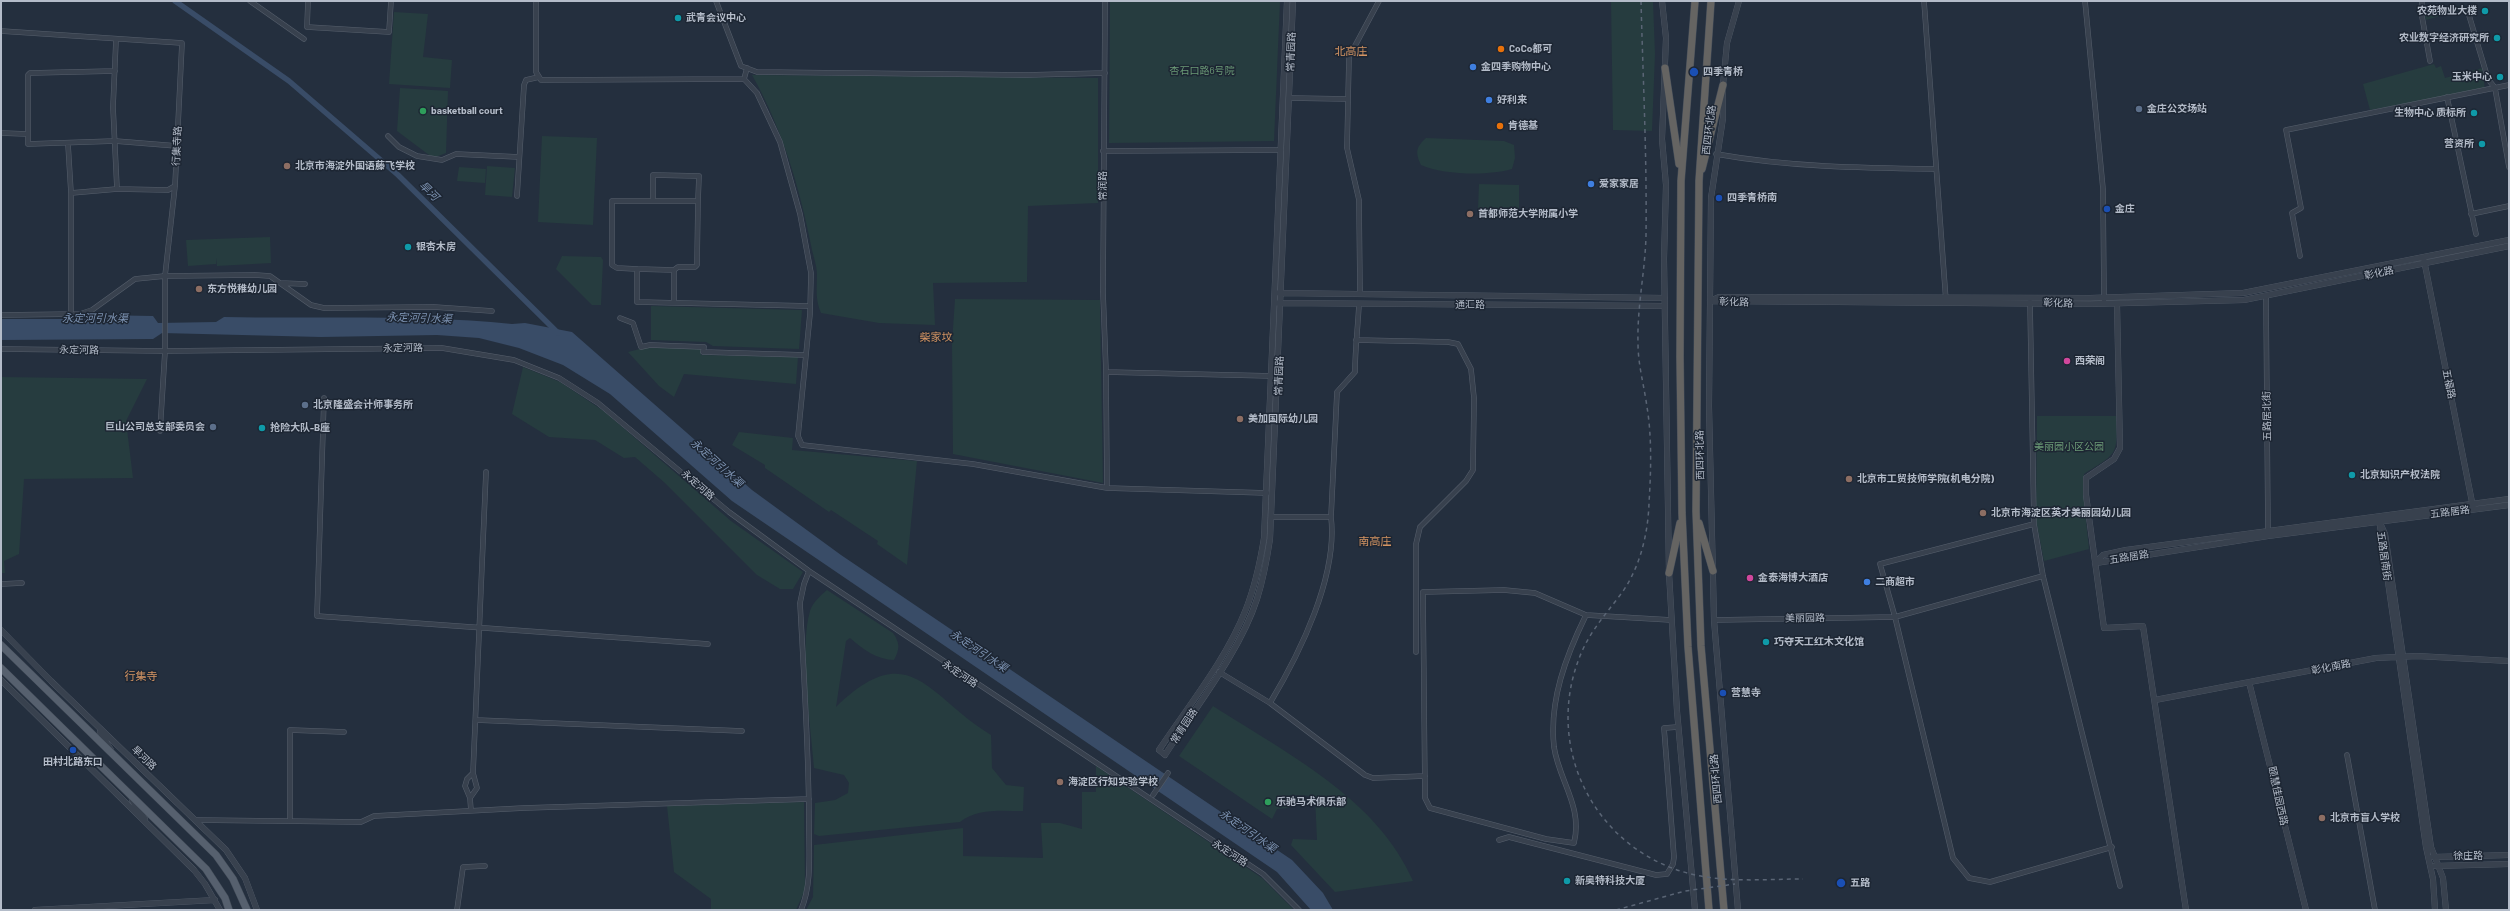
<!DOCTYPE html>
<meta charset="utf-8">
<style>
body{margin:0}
#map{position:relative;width:2510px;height:911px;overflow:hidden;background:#242f3e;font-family:Barlow,sans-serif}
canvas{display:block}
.frame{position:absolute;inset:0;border:2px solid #b4bcc9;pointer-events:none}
</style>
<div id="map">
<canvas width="2510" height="911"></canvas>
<div class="frame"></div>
</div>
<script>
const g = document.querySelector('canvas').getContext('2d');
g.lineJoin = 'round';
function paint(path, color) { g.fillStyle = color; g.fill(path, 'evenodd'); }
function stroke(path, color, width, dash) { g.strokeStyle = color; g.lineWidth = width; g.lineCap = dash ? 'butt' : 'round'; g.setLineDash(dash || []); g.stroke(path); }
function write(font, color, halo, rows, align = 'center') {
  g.font = font + ' Barlow,"Noto Sans SC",sans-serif'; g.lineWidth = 3; g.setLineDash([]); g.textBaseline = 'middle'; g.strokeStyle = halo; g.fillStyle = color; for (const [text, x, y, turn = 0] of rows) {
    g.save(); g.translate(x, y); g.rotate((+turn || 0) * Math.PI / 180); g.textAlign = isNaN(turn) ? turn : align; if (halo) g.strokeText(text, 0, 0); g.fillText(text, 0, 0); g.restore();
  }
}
paint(new Path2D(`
 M1110,1h170l-6,140 -165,2z
 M1611,1h42l2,53 -3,77 -39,-1z
 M2464,5l1,4 -39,11 -2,-6z
 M394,12l34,2 -5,43 29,3 -2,28 -61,-4z
 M2434,64l2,4 5,-2 4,12 37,-10 3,21 -115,21 -7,-26z
 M752,75l346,3v125l-70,3 -1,76 -94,1 2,42 -56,-2 -58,-10c-6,-14 -4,-24 -4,-39 0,-7 -3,-16 -5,-24 -12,-61 -29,-120 -60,-175z
 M400,88l48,3 -2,62 -13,5 -36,-27z
 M542,136l55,2 -4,87 -55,-3z
 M1426,138l78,3 10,4 1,13 -3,11c-23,7 -69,6 -91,-4 -6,-13 -5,-18 5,-27z
 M487,166l28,2 -3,29 -27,-2z
 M459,167l27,2 -1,14 -28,-2z
 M1479,184l40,1v25l-41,-1z
 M270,237l1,26 -54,3 -1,-8v6l-28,2 -2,-26z
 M562,256l39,1 2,3 -2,45h-9l-36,-36z
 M955,299l145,1 3,183 -150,-29 -1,-111z
 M651,306l151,4 -3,39 -86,-3 -7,-4 -55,-2z
 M651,346l50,3v6l97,2 -2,27 -112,-10 -10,23 -15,-11 -31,-34z
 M523,367l37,15 45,30 126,109 72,51 -10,17h-13l-23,-14 -92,-92 -30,-26 -11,1 -29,-18 -46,-3 -37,-23z
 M1,377l146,2 -21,42 7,57 -109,1 -5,75 -15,7 1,12h-4z
 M2037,416h79c2,40 1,37 -32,58v28l5,47 -45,12 -8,-41z
 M739,432l54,6 -1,12 125,11 -10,104 -30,-21 1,-3 -47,-31 -2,2 -64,-44v-3l-33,-20z
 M827,590l66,43c7,10 7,16 1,27 -16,0 -32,-11 -44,-22l-4,3 -10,66c74,-72 92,-10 155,28l1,33 14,17 18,2 -1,24c-22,0 -46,-3 -63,11l-141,14 -5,-2 1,-31 20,-3 13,-7 1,-10 -5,-8 -30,-7c-3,-40 -15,-120 -4,-157 3,-9 10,-15 17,-21z
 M1213,706c73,47 164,92 200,175l-78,11 -44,-47 2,-6 24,1 -2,-44 -25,-1 -1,13 -12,1 -5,10 -93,-63z
 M1096,766l166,112 32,32h-488l7,-13 1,-52 149,-17v28l80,2 -2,-35h19l22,6v-37h14z
 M804,802l1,88 -9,20h-85v-11l-37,-27 -7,-66z`), '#263c3f');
paint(new Path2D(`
 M96,315l57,1 5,7 58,-1 8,-5c96,2 192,-3 288,7l13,-1 47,9 180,158 89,65 451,305 31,33 10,17h-22l-34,-38 -545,-371 -122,-107 -47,-29 -44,-17 -40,-10 -42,-3 -116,2 -159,-4 -9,6 -152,1v-21h84z`), '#394c67');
stroke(new Path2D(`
 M175,1l114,80 109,94 160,158`), '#394c67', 5.5);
const minor = new Path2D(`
 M250,1l54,38
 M308,1l-1,26 82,5 2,-31
 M536,1v71l5,8 203,-1 13,14 23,49 20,72 11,59 -1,41 -12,122 4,9 171,19 134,24 160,5
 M716,1l25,65 16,6 269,3 79,-2
 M1105,1l-2,291 3,80 1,116
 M1924,1l22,300
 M2085,1l18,188 1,111
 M2422,1l-1,10 9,50
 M2468,12l20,67 7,9 14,79
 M1,31l181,12 -7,143 -10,90v75l-5,80
 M116,40l-3,67 4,82
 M115,71l-85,2 -2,2v69l87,-3 62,5
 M744,79l3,-11
 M2447,97l29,137
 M1289,98l59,1
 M1,133l26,1
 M388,136l11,11 18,9 25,4 14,-6 63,3
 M68,144l3,49v121
 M1103,151l178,-1
 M1716,154c73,13 145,14 219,15
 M71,193l46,-4 51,1 7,-4
 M517,196l7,-111 2,-5 13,-3
 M653,201v-26l46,1 -1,25
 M2471,214l38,-8
 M2300,256l-8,-43 9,-5 -15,-78 223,-45
 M637,269l-20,-1 -5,-3v-64h86l-1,64 -2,2h-17l-4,3
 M280,283l25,1
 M1360,293l-1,-93 -12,-52 2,-91 30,-56
 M2266,296l2,238
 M2030,302l4,222 9,52 77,310
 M674,303v-33l-37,-1v33l173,4
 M1,315l79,-1 12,-4 43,-31 30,-3 90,-1 15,1 41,29 13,3 110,-1 58,4
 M620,318l13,5 8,24 9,-2 54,2 -1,5 103,3
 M1356,340l92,2 10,2 13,25 3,29 -1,72 -7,11 -46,46 -4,17v108
 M1,349l164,2 277,-3 72,12 45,18 39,25 131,109 80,59 454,303 36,36
 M1106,372l167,4
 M324,398l-7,218 391,28
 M1272,517h59
 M2034,524l-154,40 15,53 58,241 16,20 21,4 122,-35
 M1,584l21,-1
 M1586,615c-20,41 -37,85 -32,132 5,34 29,59 20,96l-28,-4 -116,-31 -5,-10 -2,-206 81,-2 31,3 51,22 85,5
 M1714,620l181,-3 148,-41
 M1219,672l51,31 95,72 8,3 52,-2
 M1270,703c30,-50 68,-127 61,-186l6,-125 18,-20c0,-24 3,-45 4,-68
 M476,720l266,11
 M2347,755l28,155
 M1153,795l15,-22
 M470,798l-5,-12 2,-7 6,-6
 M471,811l-1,-13 7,-10 -4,-15 13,-301
 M195,820l166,2 13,-6 150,-8 285,-9
 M290,821v-91l54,2
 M1499,840l10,-3 147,38 11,-1 6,-10 1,-7 -10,-129 14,-1
 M457,910l6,-43 22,-1
 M801,910c11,-26 8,-56 8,-84 0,-74 -5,-149 -9,-223l4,-19 5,-13`);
const tertiary = new Path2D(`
 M1287,1l-23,537c-4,25 -9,48 -18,71 -20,51 -57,96 -87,141l6,5c30,-47 75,-103 92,-156 6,-19 10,-40 13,-60l23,-538
 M1662,1l4,37 -4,101 4,46 -2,74 5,314 8,138 18,199
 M2424,260l49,247
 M1279,293l386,5
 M1710,301l9,-4 371,1 153,-5 266,-53
 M1710,301l380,3 154,-4 265,-54
 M1278,303l387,3
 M2117,304l3,144 -6,11 -28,19v17l18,133 39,-2 43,284
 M2379,519l47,328 7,32 2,31
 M2380,523l5,11 46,313 12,31 3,32
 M2095,563l8,-8 23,-5 383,-51
 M2096,563l172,-27 241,-31
 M1,630l50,51 175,169 19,28 12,32
 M1,680l193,190 11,14 15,26
 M2249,682l57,228
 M2155,700l221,-42 41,-2 92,5
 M100,732l11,18
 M132,800l13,19
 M2433,857l76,-2
 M2435,866l74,-2
 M35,910l180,-10
 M1738,910l-24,-290 -5,-214 2,-208 12,-80v-33l4,-42 12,-42`);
const primary = new Path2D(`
 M1,645l215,210 17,24 14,31
 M1,668l205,201 19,29 4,12`);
const trunk = new Path2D(`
 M1695,1l-14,180 -1,176 2,156 6,134 21,263
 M1711,1l-12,180 -3,330 5,135 23,264
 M1665,68l14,96
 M1702,169l21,-84
 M1699,523l14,48
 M1669,573l11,-50`);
stroke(minor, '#565f6c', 5.5);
stroke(tertiary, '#565f6c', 6);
stroke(primary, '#414a57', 8);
stroke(trunk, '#434c59', 8);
stroke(minor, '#38414e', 4.5);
stroke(tertiary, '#38414e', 5.5);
stroke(primary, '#56606e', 7);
stroke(trunk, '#656462', 7);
stroke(new Path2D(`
 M1641,1c2,78 6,157 5,235 -1,36 -9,71 -8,107 0,22 6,42 9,64 5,30 4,65 2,96 -1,31 -9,65 -28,91 -15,20 -31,37 -41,62 -37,92 15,194 111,218 37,9 75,5 112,5
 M1616,910l69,-19 50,-7`), '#5a6575', 1.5, [4, 4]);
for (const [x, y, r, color] of [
 [2485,11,4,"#0f9aa8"],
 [678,18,4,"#0f9aa8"],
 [2497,38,4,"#0f9aa8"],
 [1501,49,4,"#e8710a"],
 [1473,67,4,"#3f7fe0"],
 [1694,72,5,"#1a4fb4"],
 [2500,77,4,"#0f9aa8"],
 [1489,100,4,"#3f7fe0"],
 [2139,109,4,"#5c6f8a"],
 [423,111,4,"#2e9e5b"],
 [2474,113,4,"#0f9aa8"],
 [1500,126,4,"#e8710a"],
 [2482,144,4,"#0f9aa8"],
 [287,166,4,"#8d6e63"],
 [1591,184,4,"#3f7fe0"],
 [1719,198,4,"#1a4fb4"],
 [2107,209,4,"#1a4fb4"],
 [1470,214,4,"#8d6e63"],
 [408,247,4,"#0f9aa8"],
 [199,289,4,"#8d6e63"],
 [2067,361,4,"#d1479c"],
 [305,405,4,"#5c6f8a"],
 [1240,419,4,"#8d6e63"],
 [213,427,4,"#5c6f8a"],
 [262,428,4,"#0f9aa8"],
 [2352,475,4,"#0f9aa8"],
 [1849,479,4,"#8d6e63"],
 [1983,513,4,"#8d6e63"],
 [1750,578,4,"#d1479c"],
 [1867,582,4,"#3f7fe0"],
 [1766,642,4,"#0f9aa8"],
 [1723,693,4,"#1a4fb4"],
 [73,750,4,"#1a4fb4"],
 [1060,782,4,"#8d6e63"],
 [1268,802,4,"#2e9e5b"],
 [2322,818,4,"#8d6e63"],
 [1567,881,4,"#0f9aa8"],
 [1841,883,5,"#1a4fb4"]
]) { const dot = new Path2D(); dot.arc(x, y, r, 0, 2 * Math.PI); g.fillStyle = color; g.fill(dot); stroke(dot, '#1d2633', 1.5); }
write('bold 10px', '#b4bcc9', '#1d2633', [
 ["农苑物业大楼",2477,11,"right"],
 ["武青会议中心",686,18],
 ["农业数字经济研究所",2489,38,"right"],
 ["CoCo都可",1509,49],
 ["金四季购物中心",1481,67],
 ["四季青桥",1703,72],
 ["玉米中心",2492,77,"right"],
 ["好利来",1497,100],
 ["金庄公交场站",2147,109],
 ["basketball court",431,111],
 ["生物中心 质标所",2466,113,"right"],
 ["肯德基",1508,126],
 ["营资所",2474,144,"right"],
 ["北京市海淀外国语藤飞学校",295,166],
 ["爱家家居",1599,184],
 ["四季青桥南",1727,198],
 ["金庄",2115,209],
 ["首都师范大学附属小学",1478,214],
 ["银杏木房",416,247],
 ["东方悦稚幼儿园",207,289],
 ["西荣阁",2075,361],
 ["北京隆盛会计师事务所",313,405],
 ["美加国际幼儿园",1248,419],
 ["巨山公司总支部委员会",205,427,"right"],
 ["抢险大队-B座",270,428],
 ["北京知识产权法院",2360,475],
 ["北京市工贸技师学院(机电分院)",1857,479],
 ["北京市海淀区英才美丽园幼儿园",1991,513],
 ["金泰海博大酒店",1758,578],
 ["二商超市",1875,582],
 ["巧夺天工红木文化馆",1774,642],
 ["营慧寺",1731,693],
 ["田村北路东口",73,762,"center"],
 ["海淀区行知实验学校",1068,782],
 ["乐驰马术俱乐部",1276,802],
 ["北京市盲人学校",2330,818],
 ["新奥特科技大厦",1575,881],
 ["五路",1850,883]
], 'left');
write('10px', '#b4bcc9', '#1d2633', [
 ["常青园路",1291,52,-88],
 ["西四环北路",1709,130,-83],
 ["行集寺路",177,146,-87],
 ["常润路",1103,186,-90],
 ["彰化路",2379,273,-12],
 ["彰化路",1734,302,1],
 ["彰化路",2058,303,2],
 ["通汇路",1470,305],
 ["永定河路",403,348,-1],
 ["永定河路",79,350,1],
 ["常青园路",1279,376,-88],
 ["五福路",2449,384,79],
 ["五路居北街",2267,416,-91],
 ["西四环北路",1700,455,-91],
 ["永定河路",698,485,41],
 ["五路居路",2450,512,-7],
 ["五路居南街",2384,556,82],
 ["五路居路",2129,557,-9],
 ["美丽园路",1805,618,-1],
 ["彰化南路",2331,667,-11],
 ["永定河路",960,674,34],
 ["常青园路",1184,726,-57],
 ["旱河路",144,758,44],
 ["西四环北路",1716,779,-95],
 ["颐慧佳园西路",2278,796,78],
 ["永定河路",1230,853,33],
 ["徐庄路",2468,856]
]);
write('10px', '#6b9a76', '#1d2633', [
 ["杏石口路6号院",1202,71],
 ["美丽园小区公园",2069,447]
]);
write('11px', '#d59563', '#1d2633', [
 ["北高庄",1351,51],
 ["柴家坟",936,337],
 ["南高庄",1375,541],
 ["行集寺",141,676]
]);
write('italic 11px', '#7c92b1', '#1d2633', [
 ["旱河",429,191,44],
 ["永定河引水渠",95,318],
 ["永定河引水渠",419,318,2],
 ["永定河引水渠",717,463,42],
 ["永定河引水渠",979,651,34],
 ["永定河引水渠",1248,831,35]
]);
</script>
